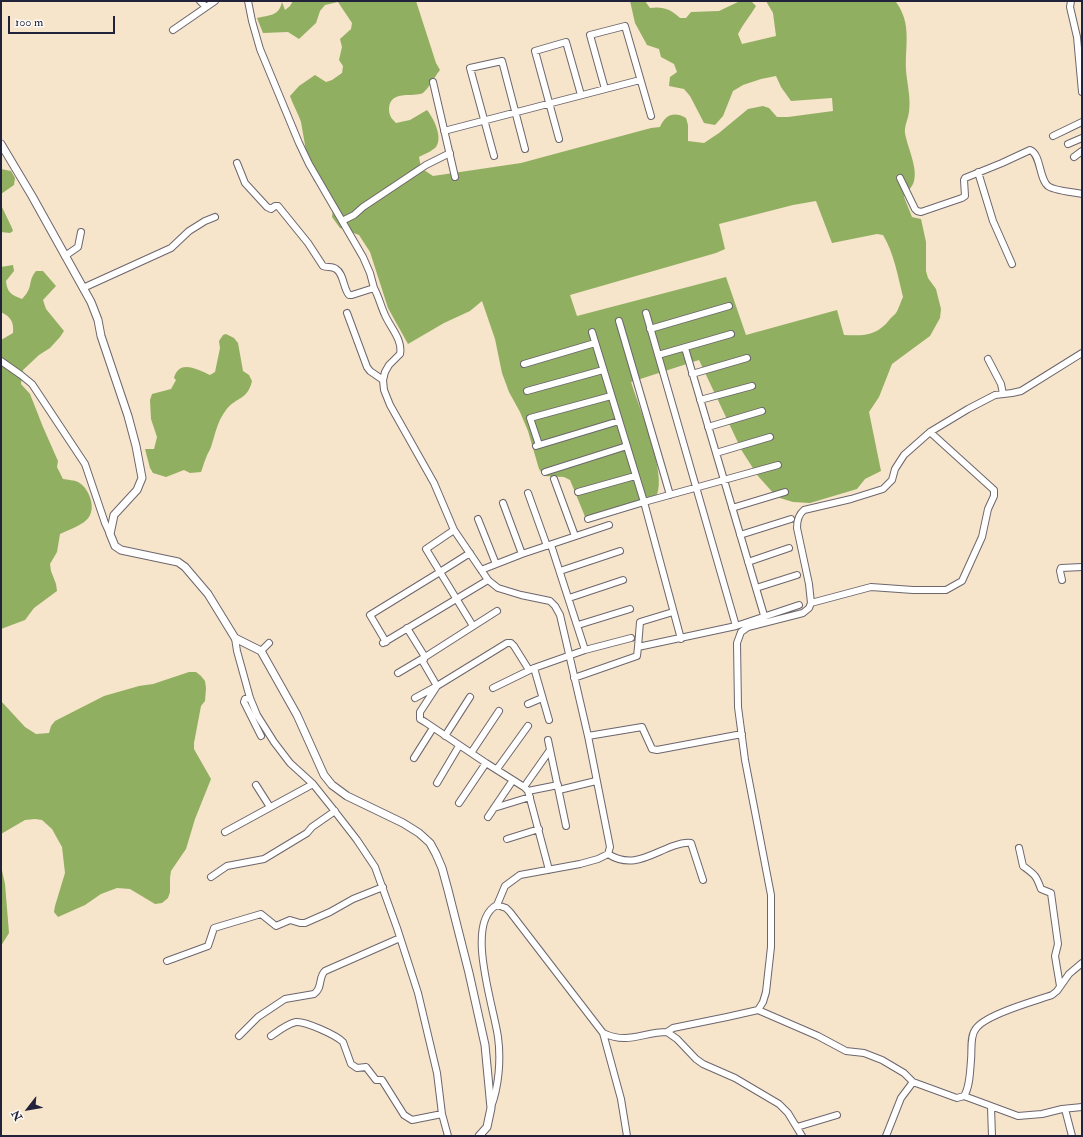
<!DOCTYPE html>
<style>
body{margin:0}
#map{position:relative;width:1083px;height:1137px;overflow:hidden;background:#f6e4cb;font-family:"IM FELL Double Pica",serif}
canvas{display:block}
.frame{position:absolute;inset:0;border:2px solid #22223b;pointer-events:none}
.north{position:absolute;left:8px;top:1089px;width:40px;height:40px;-webkit-text-stroke:3px #fdfcf7;paint-order:stroke;rotate:239deg;font-size:11px;font-weight:700;line-height:16px;text-align:center;color:#22223b}
.north::after{content:'';display:block;margin:auto;width:14px;height:18px;background:#22223b;clip-path:polygon(50% 0,100% 100%,50% 72%,0 100%)}
.scale{position:absolute;left:8px;top:16px;width:107px;height:18px;box-sizing:border-box;border:2px solid #22223b;border-top:0;padding-left:5px;font-size:12px;line-height:14px;white-space:nowrap;color:#22223b;-webkit-text-stroke:3px #fdfcf7;paint-order:stroke}
</style>
<div id="map">
<canvas width="1083" height="1137"></canvas>
<div class="frame"></div>
<div class="north">N</div>
<div class="scale">100 m</div>
</div>
<script>
const g = document.querySelector('canvas').getContext('2d');
g.lineJoin = 'round';
function paint(path, color) { g.fillStyle = color; g.fill(path, 'evenodd'); }
function stroke(path, color, width, dash) { g.strokeStyle = color; g.lineWidth = width; g.lineCap = dash ? 'butt' : 'round'; g.setLineDash(dash || []); g.stroke(path); }
paint(new Path2D(`
 M293,1h123l20,62 4,7c-5,6 -11,18 -17,23 -10,5 -33,-4 -34,16 0,7 3,10 7,14l14,-3 17,-10c7,9 16,27 9,37 -4,4 -11,7 -17,10l2,11 12,8 88,-13 130,-35 9,-1c5,-12 14,-16 26,-9l2,7v16l16,2 15,-10 29,-24 15,-3 6,2 8,9h11l45,-6 -1,-13 -41,3 -10,-14 -5,-11 -15,3 -18,6 -10,6 -10,25 -8,9 -11,-2 -14,-27 -6,-7 -15,-3 1,-9 7,-5 -3,-8 -13,-7 -2,-8 -12,-4 -12,-22 -5,-22h15l5,7c12,-2 21,1 30,10h6l5,-6 28,-1 19,-9 13,-1 5,5c-6,10 -13,18 -18,28l4,10 34,-8 -3,-23 -7,-12 130,1c16,22 9,42 10,68 1,14 5,27 3,42 -1,7 -5,15 -4,21 2,13 13,35 9,48 -1,5 -7,11 -10,16l8,20 9,2 5,23v29l2,7 8,11 5,20 -1,9 -10,18 -38,28 -13,33 -10,15 12,59 -16,8 -8,10 -47,14 -17,-1 -13,-4 -5,-3 -17,-19 -16,-25 -43,-91 -68,22c8,25 33,85 27,109 -1,5 -5,10 -8,13l-64,15 -16,-39 -6,-3 -20,-1 -5,-7 -11,-38 -8,-19 -11,-20 -7,-19 -7,-34 -13,-38 -12,10 -26,12 -36,21 -20,-36 -18,-56 -11,-17 -19,-7 -8,-11 2,-18 -20,-18 -5,-13 -8,-46c-3,-9 -8,-17 -11,-26l9,-10 16,-11 11,7 6,-2 10,-7 1,-7 -4,-6 3,-13 -2,-8 11,-10 1,-6 -14,-21 -13,3 -5,6 -4,12 -17,16 -11,-7 -25,1 -6,-15c13,-3 22,-2 25,-16l3,8 5,-4zM816,201l16,42 45,-9 6,1c11,18 15,42 20,62 -2,4 -3,8 -5,12 -1,4 -5,7 -8,10 -13,17 -26,17 -46,16l-7,-25 -91,25 -20,-58 -149,39 -7,-21 146,-42 9,-4 -6,-25 74,-19z
 M1,169l10,2 4,7 -1,7 -13,9z
 M1,205l11,23 1,3 -3,2 -9,-1z
 M13,265l1,6 -8,10c1,12 6,14 16,18 12,-12 5,-17 14,-28h7l13,15 -13,14 3,9 18,22 -4,6 -10,11 -11,7 -16,15 -2,14 9,10 13,33 15,34 -1,6 6,12c5,1 11,1 15,3 11,6 18,25 11,35 -5,8 -21,13 -29,17l-3,18 -7,12 1,7 5,13 1,7 -23,17 -9,12 -24,9v-289l12,-7c1,-11 -2,-16 -12,-21v-45z
 M226,334l8,4 4,5 5,28 6,4 3,6c-5,20 -15,15 -26,29 -9,12 -10,22 -15,37 -1,3 -4,7 -5,11 -2,4 -3,9 -5,14l-11,1 -6,-3 -18,7 -13,-4 -3,-5 -5,-19h9l3,-12 -6,-18 -1,-19 2,-6 19,-5 5,-9 -2,-2c5,-19 23,-9 36,-3l5,-3 5,-24 -1,-7 4,-6z
 M189,672h7l5,4 4,5 1,7 -1,13 -4,5 -7,37v6l17,30 -16,40 -9,30 -15,22 -1,7v14l-2,6 -6,5 -7,1 -25,-15 -13,-1 -16,6 -16,11 -27,12 -4,-5 1,-6 10,-33 -3,-26 -10,-18 -10,-9 -7,-1 -10,1 -24,14v-133l24,26 11,7 13,-1 2,-7 4,-5 49,-25 35,-10 14,-2z
 M1,866l4,18 4,49 -8,13z`), '#91af61');
const minor = new Path2D(`
 M200,1l6,6
 M248,1l4,20 8,28 39,94 10,21 54,93 7,16 4,15
 M1071,1l-1,6 7,30 5,55
 M173,30l42,-29
 M433,82l22,95
 M605,89l-15,-54 35,-9 26,90
 M444,131l196,-51
 M1053,136l29,-14
 M559,139l-24,-88 31,-9 15,53
 M1068,144l14,-6
 M494,156l-24,-88 32,-7 23,88
 M1074,157l8,-6
 M237,163l8,20 22,24 4,2 4,-3h3l30,37 15,23c4,2 9,0 13,3 8,5 7,19 13,26h3l22,-7c5,9 7,19 11,27 5,12 18,25 15,39l-11,11 -4,7 -2,8 1,10 6,15 44,78 20,47 34,50 10,8 23,7 29,6 5,5 5,9 28,121 22,111 -2,7 -10,5 -18,5 -60,11 -15,11 -8,19
 M978,172l15,49 19,43
 M900,178l15,31 2,2 4,1 41,-14 3,-2 -1,-16 1,-2 37,-15 28,-13c11,4 9,29 18,36 6,5 26,6 34,8
 M342,221l12,-6 9,-8 63,-42 24,-12
 M65,256l13,-9 3,-15
 M83,288l88,-40 18,-17 16,-10 10,-4
 M347,313l20,54 3,4 13,9
 M646,313l90,313
 M619,321l51,174
 M650,329l79,-23
 M592,332l52,170 37,137
 M685,348l81,274
 M658,355l73,-21
 M988,359l13,25 2,10
 M1,361l20,14 11,9 53,80 20,59 5,11
 M524,364l71,-21
 M692,374l55,-16
 M527,391l76,-21
 M700,400l52,-14
 M708,427l54,-16
 M539,445l-9,-27 81,-22
 M536,446l83,-25
 M716,453l54,-16
 M545,472l82,-26
 M554,479l21,57
 M578,492l57,-16
 M528,493l19,53
 M503,503l19,51
 M732,508l53,-16
 M478,519l18,45
 M588,519l56,-17 134,-37
 M740,535l51,-16
 M470,553l-30,19 33,54
 M748,562l41,-14
 M481,570l41,-16 87,-29
 M560,571l60,-20
 M1062,580l-2,-9 1,-3 21,-1
 M756,588l41,-13
 M569,598l54,-18
 M811,603l60,-16 42,3h33l16,-9 20,-44 6,-28 6,-13v-6l-64,-58
 M578,625l52,-16
 M235,638l2,13 13,47 7,17 17,27 16,21 23,21 20,25 24,31 18,27 22,61 21,65 19,80 5,41 6,22
 M386,642l-16,-27 70,-43 -14,-23 28,-19
 M383,643l105,-63
 M638,647l2,-25 33,-10
 M585,650l46,-12
 M261,651l8,-8
 M534,668l15,52
 M529,670l-15,-24 -3,-3h-4l-70,43 -17,26v7l5,3 61,41 38,24 4,4 21,79
 M398,673l27,-16 -18,-29
 M574,678l63,-22 1,-9 98,-21 63,-21
 M493,688l41,-20 51,-18 -34,-105
 M250,698l-5,1 -1,3 17,34
 M415,698l22,-12 -14,-24 2,-5 72,-46
 M528,704l14,-6
 M445,736l25,-39
 M588,736l54,-9 10,22 5,1 85,-16
 M548,740l18,86
 M471,753l28,-42
 M414,758l19,-30
 M497,769l31,-43
 M437,783l22,-37
 M256,785l14,22
 M524,787l26,-37
 M559,790l37,-9
 M528,791l30,-6
 M459,803l27,-40
 M494,808l36,-11
 M488,817l25,-37
 M225,832l88,-48
 M507,839l32,-10
 M1019,848l4,18c12,9 13,9 18,23l10,4 7,51 -3,12 5,30
 M608,854c24,15 41,1 65,-8 6,-2 12,-4 18,-3l12,37
 M211,877l16,-11 37,-7 43,-26 5,-6 23,-16
 M167,961l41,-15 6,-18 47,-14 15,12 14,-6 10,3h5l25,-11 23,-13 30,-12
 M758,1010l60,26 28,15 18,2 18,7 22,13 9,9
 M667,1032l6,-4 54,-11 31,-7 5,-8 3,-10 5,-45v-52l-26,-135 -7,-53 -1,-64 4,-11 7,-5 55,-14 6,-5 2,-5 -2,-19 -12,-56c0,-7 2,-14 7,-18l47,-11 32,-10 9,-9 3,-11 9,-14 26,-23 38,-23 27,-14 17,-2 9,-2 61,-38
 M603,1033l18,66 6,37
 M239,1036l19,-19 27,-18 29,-5c9,-6 4,-17 11,-23l75,-33
 M271,1036c7,-5 16,-12 25,-14 9,-1 40,13 47,20l8,22 6,4 9,-1 10,13h6l22,35 8,5 30,-6
 M964,1096l54,20 24,-2 20,-5 20,-2
 M491,1107c8,-21 10,-48 7,-70 -4,-30 -34,-115 -1,-132l9,3 4,4 93,121c25,12 40,-1 64,-1l10,7 19,20 7,5 32,14 44,26 9,9 14,23
 M991,1107l1,29
 M1065,1109l7,27
 M797,1127l40,-12
 M886,1136l15,-38 12,-16 41,15 3,1 7,-2c6,-9 6,-25 7,-36 1,-9 -1,-23 4,-30 8,-15 60,-29 77,-35l5,-4 12,-17 13,-11`);
const tertiary = new Path2D(`
 M1,144l31,52 59,106 7,18 3,16 27,80 8,30 6,32 -5,12 -23,25 -4,19 5,12 6,4 57,12 7,5 23,27 27,44 26,13 36,64 27,60 8,10 15,11 56,27 16,10 11,10 6,11 6,14 6,22 21,83 16,72 6,63 -4,19 -8,9`);
stroke(minor, '#6c666d', 8);
stroke(tertiary, '#6c666d', 9);
stroke(minor, '#fff', 6);
stroke(tertiary, '#fff', 7);
</script>
